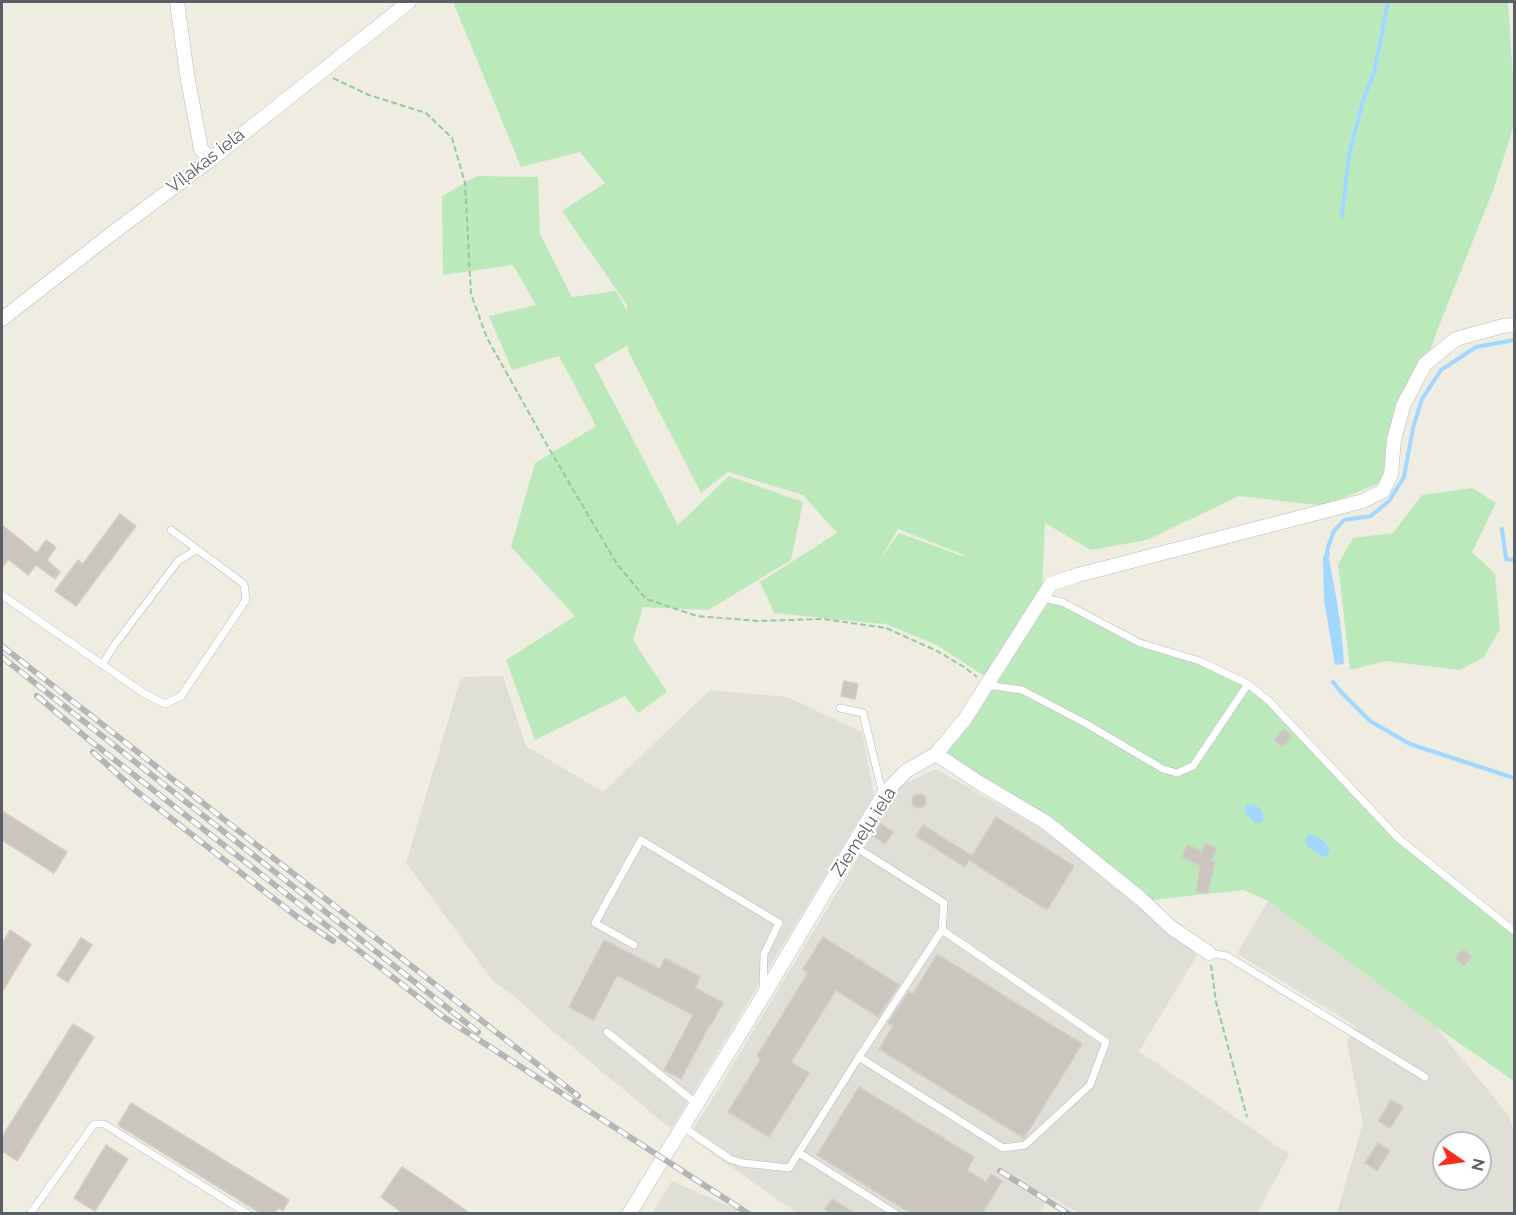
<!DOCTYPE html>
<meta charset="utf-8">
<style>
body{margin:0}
#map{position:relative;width:1516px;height:1215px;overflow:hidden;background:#efece2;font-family:Raleway,sans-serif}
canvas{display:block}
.frame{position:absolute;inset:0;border:3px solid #5a5f65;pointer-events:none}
.north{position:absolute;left:1432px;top:1131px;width:60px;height:60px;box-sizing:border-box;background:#fff;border:2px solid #bdbfc1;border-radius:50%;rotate:103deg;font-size:16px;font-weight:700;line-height:24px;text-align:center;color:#5a5f65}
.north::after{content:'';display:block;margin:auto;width:21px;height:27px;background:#fa2c1d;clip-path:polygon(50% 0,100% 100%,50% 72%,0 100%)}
</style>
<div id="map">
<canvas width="1516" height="1215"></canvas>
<div class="frame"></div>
<div class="north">N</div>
</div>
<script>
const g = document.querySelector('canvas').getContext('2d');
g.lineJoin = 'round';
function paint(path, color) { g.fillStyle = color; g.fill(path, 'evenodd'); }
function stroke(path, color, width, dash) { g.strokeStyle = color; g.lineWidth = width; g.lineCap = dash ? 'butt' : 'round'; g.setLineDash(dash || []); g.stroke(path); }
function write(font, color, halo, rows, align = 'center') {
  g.font = font + ' Raleway,sans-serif'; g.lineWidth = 4.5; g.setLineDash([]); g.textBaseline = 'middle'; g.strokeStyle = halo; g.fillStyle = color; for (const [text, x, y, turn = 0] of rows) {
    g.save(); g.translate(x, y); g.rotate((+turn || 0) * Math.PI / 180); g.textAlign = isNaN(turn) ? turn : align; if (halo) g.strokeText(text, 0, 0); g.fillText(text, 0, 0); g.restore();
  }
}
paint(new Path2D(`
 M503,676l23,70 77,46 107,-102 77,7 75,35 12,63 -203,334 -124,-103 -34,-31 -19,-13 -88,-119 55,-186z
 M936,769l121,69 140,117 -58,96 150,103 -32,59h-179l-28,-17 -11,17 -241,1 -109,-77 213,-352z
 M1268,901l168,126 73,89 5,16v81h-177l26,-90 -16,-81 9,-16 -119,-72zM1444,1143h36v36h-36z
 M672,1181l73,32h-93z`), '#dfded7');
paint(new Path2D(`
 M453,2h1055l6,91v32l-20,63 -57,143 -38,109 -20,43 -54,23 -86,-10 -92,44 -56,10 -46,-27 -3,69 43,23 169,71 140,144 120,96v155l-78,-54 -168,-126 -24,-11 -93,10 -79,-66 -126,-80 80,-122 -40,45 -51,-33 -52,-21 -1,1 -108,-11 -14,-31 77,-49 -34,-38 -75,-23 -27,21 -73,-142v-6l-34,20 84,160 51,-49 74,26 -12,58 -83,50 -65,-3 -10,33 34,52 -29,21 -13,-17 -90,44 -29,-80 69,-44 -64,-69 24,-84 61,-37 -37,-70 -47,14 -23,-54 47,-11 -23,-40 -70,10 -1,-79 35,-20 61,1 2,57 32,63 44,-6 11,20v-6l-65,-94 43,-28 -25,-31 -59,15zM898,529l66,26 1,2 -66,-24 -20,28z
 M1472,488l24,15 -24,49 23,22 5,55 -16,28 -24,13 -75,-9 -35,9 -12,-106 15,-26 40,-5 29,-38z`), '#bce9bc');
paint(new Path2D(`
 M1327,550c8,38 15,75 17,114l-9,1 -11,-65 -1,-43z
 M1247,804c10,0 19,6 16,17l-3,2h-5l-10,-10v-5z
 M1309,834c8,1 19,9 21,17l-4,5 -4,1 -17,-13v-4z`), '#a2d7ff');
stroke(new Path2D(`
 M1342,216l7,-61 15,-58 10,-24 14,-71
 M1502,529l4,30 8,1
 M1328,555l-1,-5 7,-19 10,-11 27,-4 18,-15 15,-24 9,-49 9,-29 19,-29 35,-23 38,-7
 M1333,682l8,10 29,29 40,23 104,34`), '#a2d7ff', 4);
const building = new Path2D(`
 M120,514l16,12 -60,80 -21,-15 23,-31 5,4z
 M2,525l35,28 9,-13 10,7 -9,13 13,12 -5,7 -19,-14 -8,10 -20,-16 -6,9z
 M844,681l14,3 -3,15 -14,-3z
 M1284,729l8,7 -10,11 -8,-8z
 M912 801a7 7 0 1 1 14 0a7 7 0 1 1-14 0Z
 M2,811l65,41 -13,21 -52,-33z
 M996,817l78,49 -27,44 -78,-50 -4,7 -49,-31 7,-11 49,31z
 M881,824l12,8 -8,12 -12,-8z
 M1205,843l12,5 -6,13 4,1 -7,31 -12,-1 4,-26 -18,-9 6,-13 14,8z
 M10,930l21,14 -29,48v-48z
 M823,937l76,48 -21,32 -42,-27 -45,72 18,11 -40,64 -41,-25 33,-53 -4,-3 51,-83 -5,-4z
 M81,938l11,7 -24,37 -11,-7z
 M604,940l56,29 5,-11 35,19 -5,11 28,15 -12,22 -1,-1 -29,55 -17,-9 29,-55 -76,-40 -23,45 -25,-13z
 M1463,949l9,8 -8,9 -9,-8z
 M937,954l145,90 -58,94 -145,-89 14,-23 -5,-3 21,-32 4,3z
 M73,1024l21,13 -77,124 -15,-10v-14z
 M859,1087l115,70 -7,13 19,12 5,-8 11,7 -20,33h-70l-95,-59z
 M1391,1100l12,7 -13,21 -12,-7z
 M131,1103l158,97 -6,11 -5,-3 -4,6h-12l-144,-89z
 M1378,1143l12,7 -13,21 -12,-8z
 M106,1145l22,14 -33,52 -21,-13z
 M402,1167l29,19 40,28h-67l-23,-17z
 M832,1199l24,15h-24l-7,-5z`);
paint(building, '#cac6bf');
stroke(building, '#d4cec0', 1.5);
const service = new Path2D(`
 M2,595l143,99 20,10 16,-8 65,-96 -2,-16 -73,-54
 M1042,598l20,4 78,41 60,18 48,23 20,16 130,138 116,93
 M102,665l11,-18 65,-86 18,-11
 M986,685l36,5 63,33 78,46 14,4 16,-7 55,-82
 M840,708l23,5 20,82
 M854,846l90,57 -2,27 164,112 -16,43 -65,60 -22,3 -144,-91 83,-127
 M634,945l-39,-22 46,-83 138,83 -15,31 -1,36
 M1209,953l18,3 198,121
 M607,1032l90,72
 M683,1127l47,32 13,4 46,5 70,-111
 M799,1153l97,61
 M30,1214l64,-90h10l144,90`);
const minor = new Path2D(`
 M177,2l10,73 14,74 9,11
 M2,319l104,-81 104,-78 199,-158
 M936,754l29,-35 86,-135 27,-9 285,-74 20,-10 8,-17 3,-34 9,-34 22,-42 31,-25 47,-13 11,-1
 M629,1214l134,-218 120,-201 23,-24 30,-17 42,28 69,41 94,76 31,29 37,25`);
stroke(service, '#b7bbc0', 8);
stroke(minor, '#b7bbc0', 15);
stroke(new Path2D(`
 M333,78l36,17 57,18 26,25 13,45 6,111 16,44 60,107 70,119 29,35 51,17 60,5 67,-2 62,9 51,23 27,16 13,10
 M1211,965l5,37 31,115`), '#93c9a2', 2, [6, 3]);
stroke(service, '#fff', 7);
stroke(minor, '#fff', 14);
const rail = new Path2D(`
 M2,646l576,450
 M2,657l476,375
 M37,696l51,43 357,279 304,196
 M93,752l43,39 160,125 37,25
 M1000,1171l69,43`);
stroke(rail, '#b4b5b6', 6);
stroke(rail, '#fff', 4, [11]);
write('18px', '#5a5f65', '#fff', [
 ["Viļakas iela",206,161,-38],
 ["Ziemeļu iela",864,832,-57]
]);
</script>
